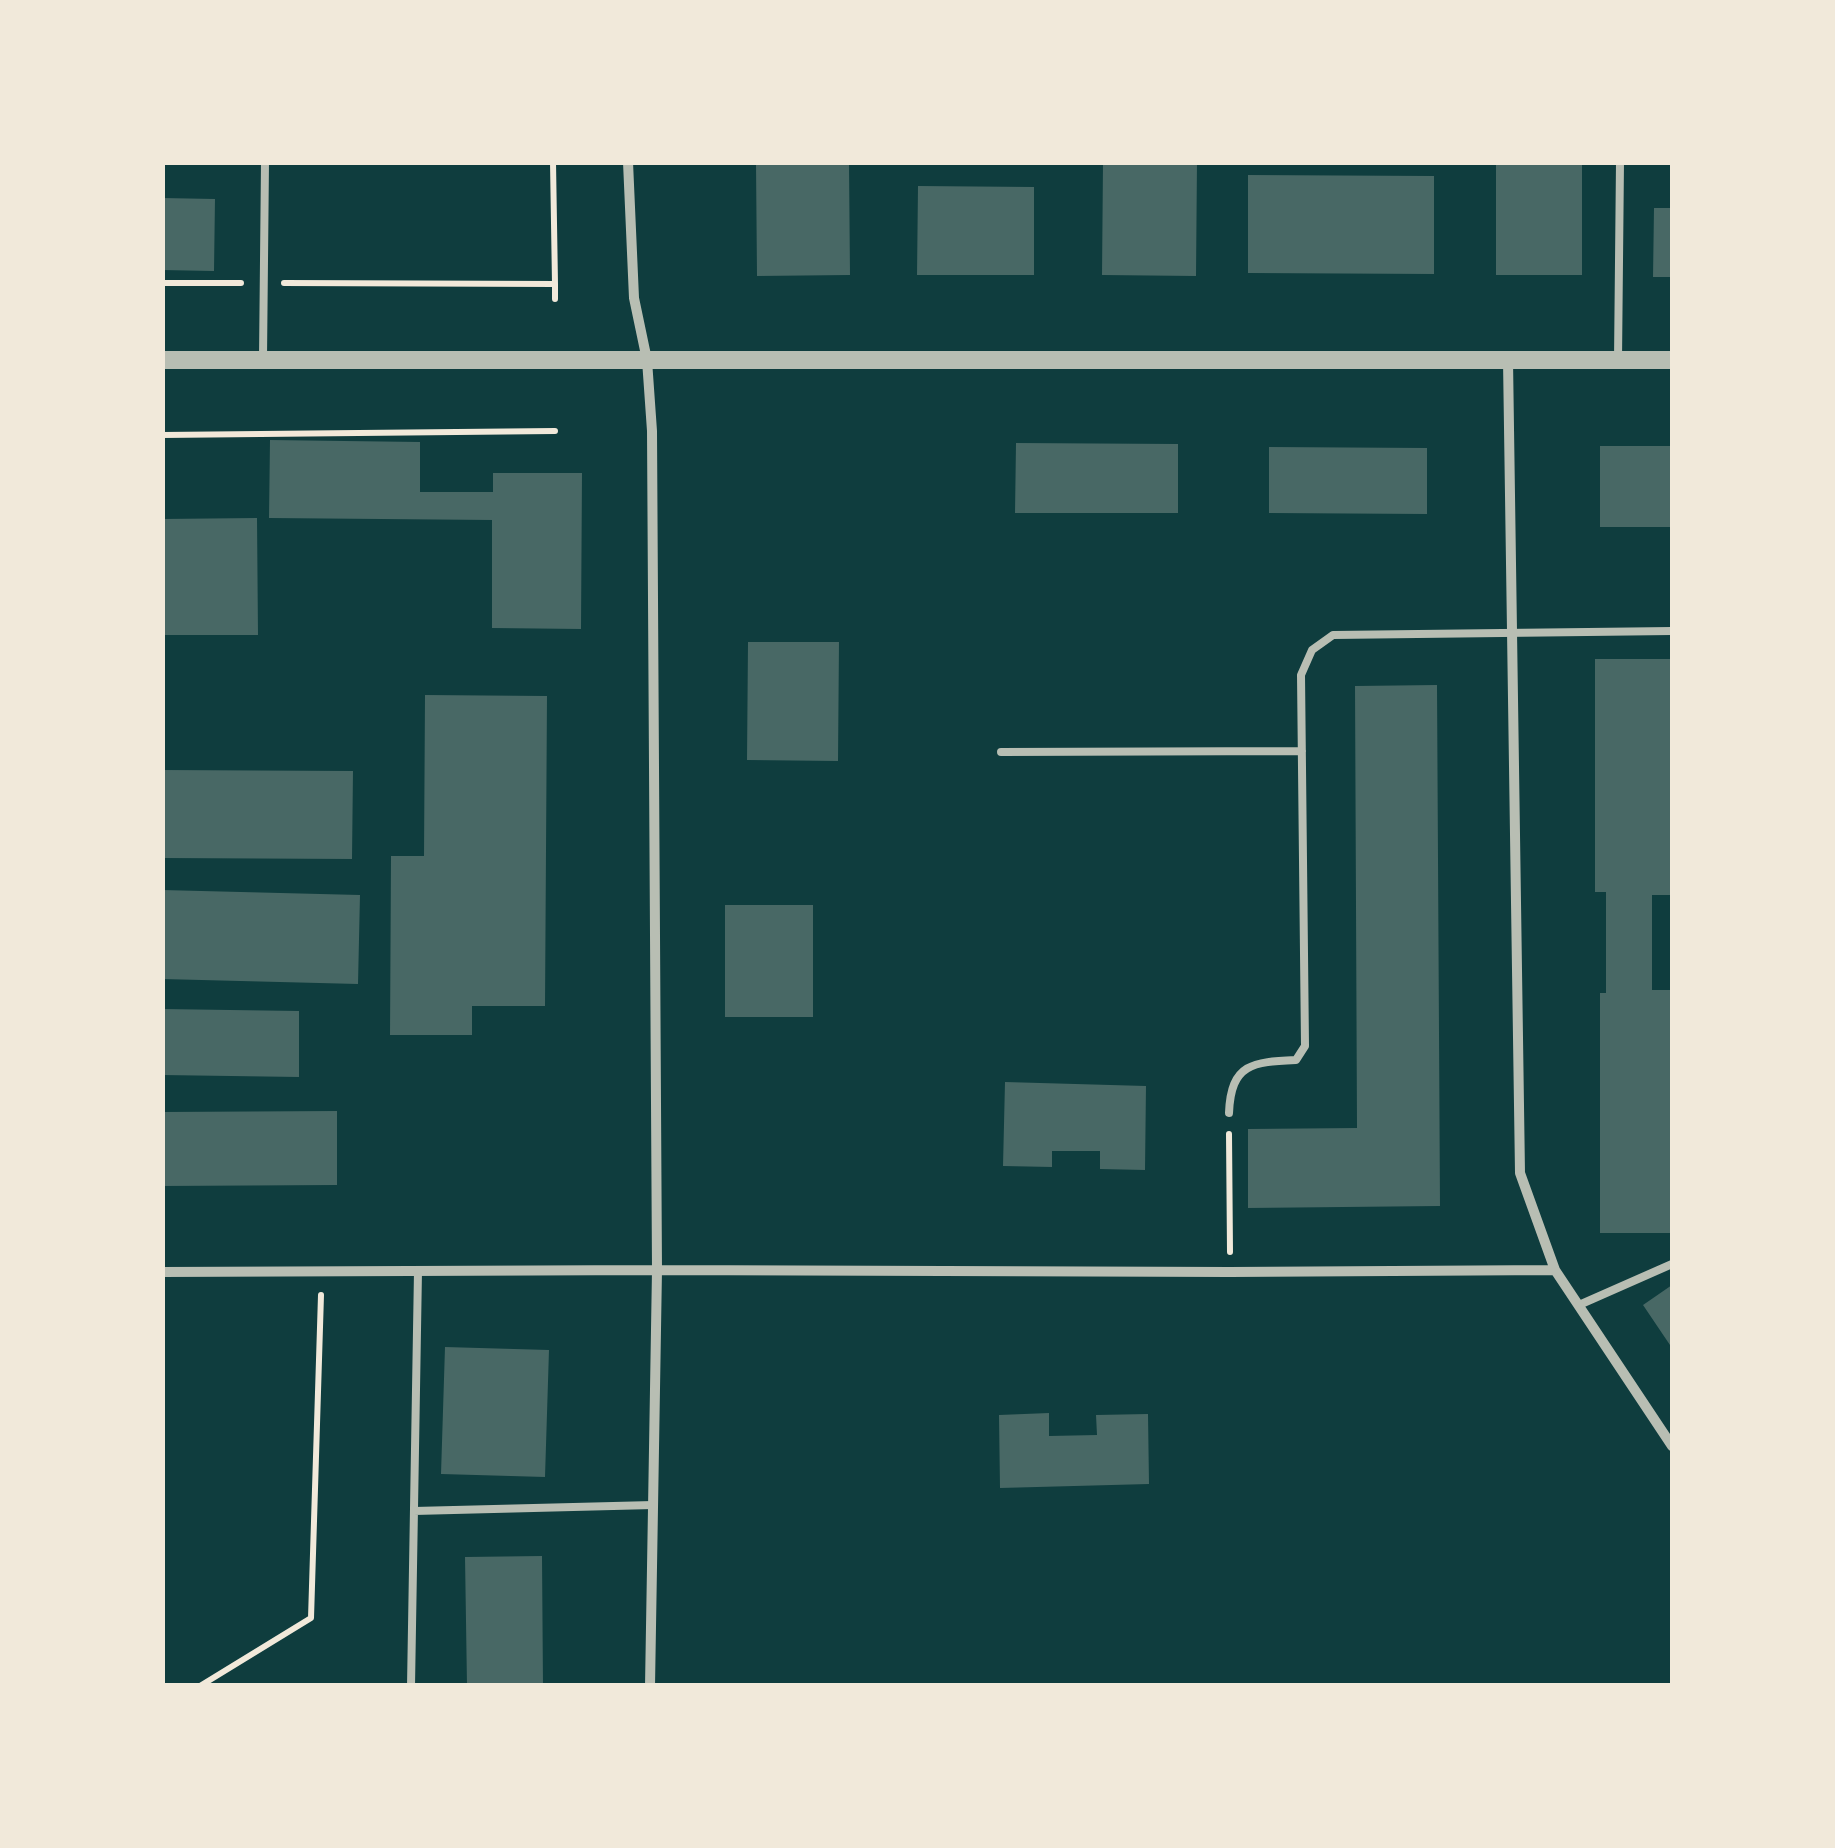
<!DOCTYPE html>
<style>
body{margin:0}
#map{position:relative;width:1835px;height:1848px;overflow:hidden;background:#0f3d3e;font-family:"PT Sans Narrow",sans-serif}
canvas{display:block}
.frame{position:absolute;inset:0;border:165px solid #f1e9da;pointer-events:none}
</style>
<div id="map">
<canvas width="1835" height="1848"></canvas>
<div class="frame"></div>
</div>
<script>
const g = document.querySelector('canvas').getContext('2d');
g.lineJoin = 'round';
function paint(path, color) { g.fillStyle = color; g.fill(path, 'evenodd'); }
function stroke(path, color, width, dash) { g.strokeStyle = color; g.lineWidth = width; g.lineCap = dash ? 'butt' : 'round'; g.setLineDash(dash || []); g.stroke(path); }
paint(new Path2D(`
 M1103,162h94l-1,114 -94,-1z
 M1496,162h86v113h-86z
 M849,163l1,112 -93,1 -1,-112z
 M1248,175l186,1v98l-186,-1z
 M918,186l116,1v88h-117z
 M162,198l53,1 -1,72 -52,-1z
 M1654,208h18v69h-19z
 M270,440l150,2v50h73v-19h89l-1,156 -89,-1v-108l-223,-2z
 M1016,443l162,1v69h-163z
 M1600,446h72v81h-72z
 M1269,447l158,1v66l-158,-1z
 M257,518l1,117h-96v-116z
 M748,642h91l-1,119 -91,-1z
 M1595,659h77v236h-20v95h20v243h-72v-240h6v-101h-11z
 M1437,685l3,521 -192,2v-79l109,-1 -2,-442z
 M425,695l122,1 -2,310h-73v29h-82l1,-179h33z
 M162,770l191,1 -1,88 -190,-1z
 M162,890l198,5 -2,89 -196,-5z
 M725,905h88v112h-88z
 M162,1009l137,2v66l-137,-2z
 M1005,1082l141,4 -1,84 -45,-1v-18h-48v16l-49,-1z
 M337,1111v74l-175,1v-74z
 M1672,1285v63l-29,-43z
 M445,1347l104,3 -4,127 -104,-3z
 M1049,1413v23l48,-1 -1,-20 52,-1 1,70 -149,4 -1,-73z
 M542,1556l1,130h-76l-2,-129z`), '#486865');
stroke(new Path2D(`
 M553,162l2,122
 M162,283h79
 M284,283l271,1v15
 M162,435l393,-4
 M1229,1134l1,118
 M200,1686l111,-68 10,-323`), '#f1e9da', 6);
stroke(new Path2D(`
 M263,358l2,-196
 M1618,360l2,-198
 M1001,752l301,-1
 M1229,1113c2,-50 24,-51 67,-53l9,-14 -4,-371 11,-25 21,-15 339,-4
 M1579,1305l93,-41
 M414,1511l239,-6
 M411,1686l7,-415`), '#b8beb3', 8);
stroke(new Path2D(`
 M628,162l6,136 13,62 5,71 5,839 -7,416
 M1508,360l12,813 35,97 117,176
 M162,1272l495,-2 573,2 325,-2`), '#b8beb3', 10);
stroke(new Path2D(`
 M162,360h1510`), '#b8beb3', 18);
</script>
